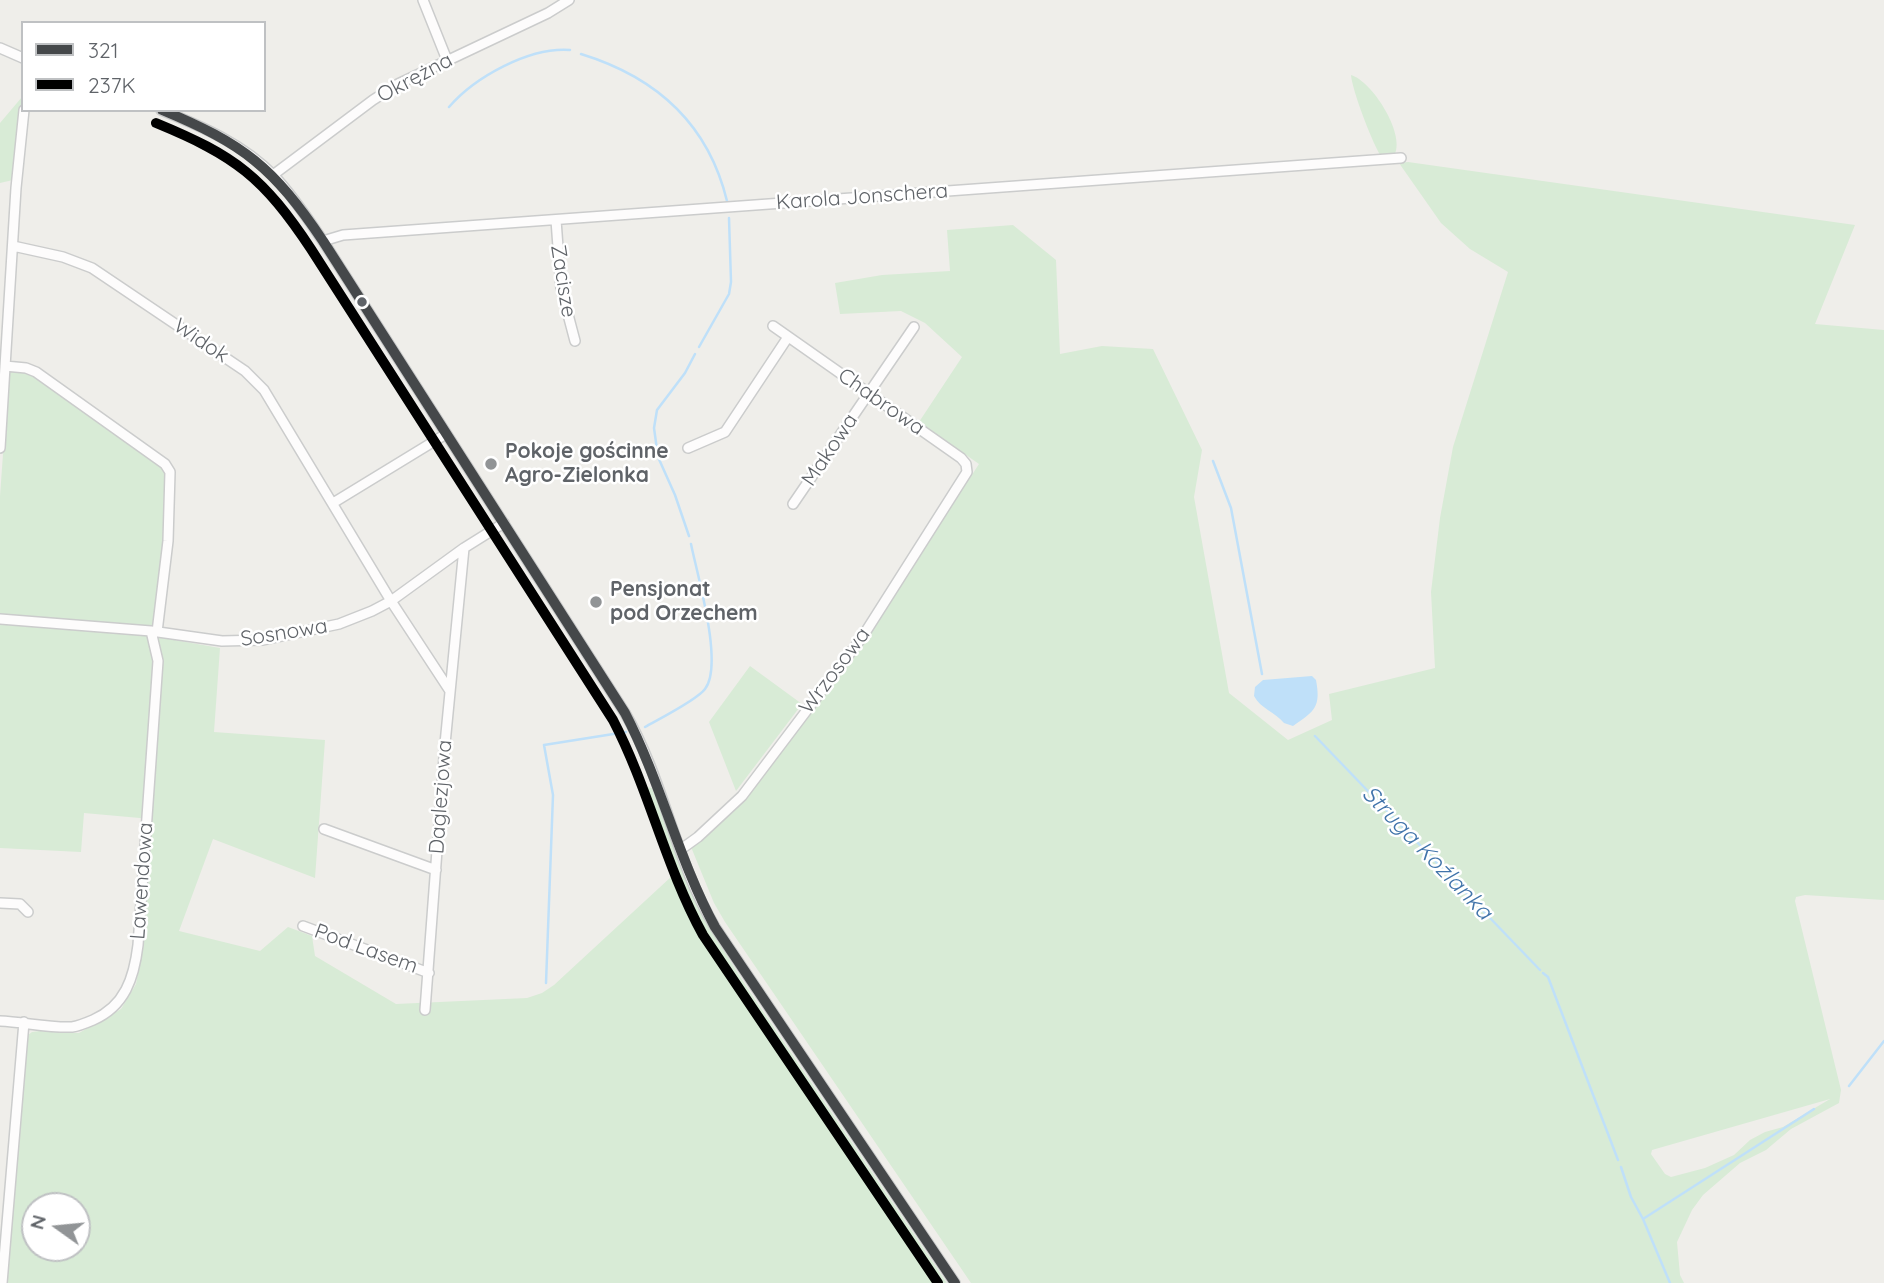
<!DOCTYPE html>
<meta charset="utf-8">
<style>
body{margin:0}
#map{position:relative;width:1884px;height:1283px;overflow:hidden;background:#efeeea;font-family:Quicksand,sans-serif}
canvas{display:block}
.legend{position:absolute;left:21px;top:21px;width:245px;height:91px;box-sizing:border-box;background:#fff;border:2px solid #bfc1c3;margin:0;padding:9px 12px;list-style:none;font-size:21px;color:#5f6368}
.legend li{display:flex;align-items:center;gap:14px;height:35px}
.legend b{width:35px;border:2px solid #bfc1c3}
.north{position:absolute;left:21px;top:1192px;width:70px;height:70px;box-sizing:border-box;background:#fff;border:2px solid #bfc1c3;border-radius:50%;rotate:285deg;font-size:19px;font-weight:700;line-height:28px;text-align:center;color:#5f6368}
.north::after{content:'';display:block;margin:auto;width:24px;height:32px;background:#919496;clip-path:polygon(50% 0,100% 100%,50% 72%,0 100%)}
</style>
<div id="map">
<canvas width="1884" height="1283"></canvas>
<ul class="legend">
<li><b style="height:9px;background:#45484a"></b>321</li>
<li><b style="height:9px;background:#000"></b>237K</li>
</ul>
<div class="north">N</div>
</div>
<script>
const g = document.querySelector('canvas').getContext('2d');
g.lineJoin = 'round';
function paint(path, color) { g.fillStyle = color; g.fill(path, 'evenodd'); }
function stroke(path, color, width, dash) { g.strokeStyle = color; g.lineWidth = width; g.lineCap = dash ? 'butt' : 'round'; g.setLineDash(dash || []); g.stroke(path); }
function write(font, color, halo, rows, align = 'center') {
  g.font = font + ' Quicksand,sans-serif'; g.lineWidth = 5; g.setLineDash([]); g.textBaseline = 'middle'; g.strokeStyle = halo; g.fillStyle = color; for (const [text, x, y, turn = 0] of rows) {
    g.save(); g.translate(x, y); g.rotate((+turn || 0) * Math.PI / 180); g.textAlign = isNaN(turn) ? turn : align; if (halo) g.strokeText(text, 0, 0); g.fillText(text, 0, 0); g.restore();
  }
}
paint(new Path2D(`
 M1351,75c21,6 54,58 44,79l-13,4c-9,-13 -30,-68 -31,-83z
 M22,97l-9,83 -13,3v-60z
 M1408,162l447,63 -40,99 69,6v570l-79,-5 -9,2 -1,4 46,189 -2,13 -48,26 -25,21 -26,13 -37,32 -11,15 -15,32 3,33 4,8h-713l-246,-361 -11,-19 -23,-56 53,-47 121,-161 114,-175 -60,-42 43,-65 -37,-34 -24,-12 -61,3 -5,-31 47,-8 68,-4 -3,-41 66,-5 43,35 4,94 42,-8 51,3 49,101 -8,47 35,196 59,47 44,-20 -3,-26 106,-26 -4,-76 9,-74 13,-71 55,-175 -38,-23 -29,-26 -42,-60zM1830,1099l-47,28 -18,5 -15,8 -16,15 -29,13 -34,9 -6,-3 -14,-20 1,-4z
 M9,370l23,3 129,91 6,8 2,11 -17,153 68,12 -6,84 111,8 -10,138 -102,-39 -34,92 81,20 28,-24 24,9 3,20 81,48 131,-6 15,-5 12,-8 118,-109 -2,-9 4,-6 -28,-74 6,1 43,113 21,37 32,51 199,294h-941l22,-248 4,-3 8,-1 39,2 42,-24 15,-25 5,-28 10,-137 -67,-6 -3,39 -81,-4v-352zM35,1206h42v42h-42z
 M750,666l52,38 -66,87 -27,-69z`), '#d8ebd6');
paint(new Path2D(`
 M1312,676l4,4c5,27 -1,31 -23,46l-9,-3c-9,-11 -23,-14 -30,-27l1,-9 8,-7z`), '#bfe0f9');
stroke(new Path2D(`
 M581,54c75,23 127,69 146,147
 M449,107c26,-30 80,-60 121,-57
 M699,347l30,-53 2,-12 -2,-64
 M1213,461l18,47 31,166
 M689,536l-14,-41 -17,-38 -4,-29 3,-18 28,-37 10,-19
 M645,727c14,-8 52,-27 60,-38 19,-24 -8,-115 -14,-145
 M1315,736l225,234
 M1543,973l5,4 70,183
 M546,983l7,-188 -9,-50 82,-13
 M1849,1086l35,-45
 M1621,1167l10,30 12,22 27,64
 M1643,1219l171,-110`), '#bfe0f9', 2.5);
const minor = new Path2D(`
 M423,0l24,60
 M0,48l23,10
 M161,110c40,16 82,34 113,66 19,20 34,43 49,65l302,472c39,67 50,148 90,214l240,356
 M273,175l100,-75 25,-16 150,-71 21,-13
 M556,220l5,68 14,53
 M323,241l20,-6 1058,-77
 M13,246l50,11 29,11 153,103 19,19 127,211 59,90
 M5,366l21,2 10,4 129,92 5,8 -2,69 -11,91
 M0,448l16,-260 8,-78
 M688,448l37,-16 63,-95
 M333,503l113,-69
 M793,504l121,-177
 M0,619l151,12 71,10 41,-1 76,-16 33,-13 19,-10 73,-53
 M324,829l112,41
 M680,850l18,-13 44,-41 121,-160 104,-164 -1,-8 -5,-6 -188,-132
 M0,903l20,1 8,8
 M303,926l126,47
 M425,1010l20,-266 19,-196 40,-25
 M0,1021c23,1 49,7 72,6 7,-1 14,-4 21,-7 32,-14 41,-42 45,-75l20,-284 -7,-30
 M2,1283l22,-261`);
stroke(minor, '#cbcccc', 12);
stroke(minor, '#fdfcfc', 9);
stroke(new Path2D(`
 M162,110c82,34 111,57 161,131l302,472c36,69 53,146 90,214l240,356`), '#45484a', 10);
stroke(new Path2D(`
 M156,123c80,33 107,54 155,126l302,471c36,69 52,146 90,215l235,348`), '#000', 10);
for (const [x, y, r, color] of [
 [362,302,6,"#5f6368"],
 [491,464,7,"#919496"],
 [596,602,7,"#919496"]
]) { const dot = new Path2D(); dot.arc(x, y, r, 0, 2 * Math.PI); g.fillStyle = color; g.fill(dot); stroke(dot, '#fff', 2.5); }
write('21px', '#5f6368', '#fff', [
 ["Okrężna",415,78,-28],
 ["Karola Jonschera",862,197,-4],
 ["Zacisze",563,281,81],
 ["Widok",201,341,34],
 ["Chabrowa",881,402,35],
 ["Makowa",830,450,-56],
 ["Sosnowa",284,633,-9],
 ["Wrzosowa",835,671,-53],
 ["Daglezjowa",441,797,-86],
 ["Lawendowa",142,881,-86],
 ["Pod Lasem",366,949,20]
]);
write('bold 21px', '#5f6368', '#fff', [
 ["Pokoje gościnne",505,452],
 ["Agro-Zielonka",505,476],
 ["Pensjonat",610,590],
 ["pod Orzechem",610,614]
], 'left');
write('italic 23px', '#4174aa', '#fff', [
 ["Struga Koźlanka",1427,853,46]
]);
</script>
